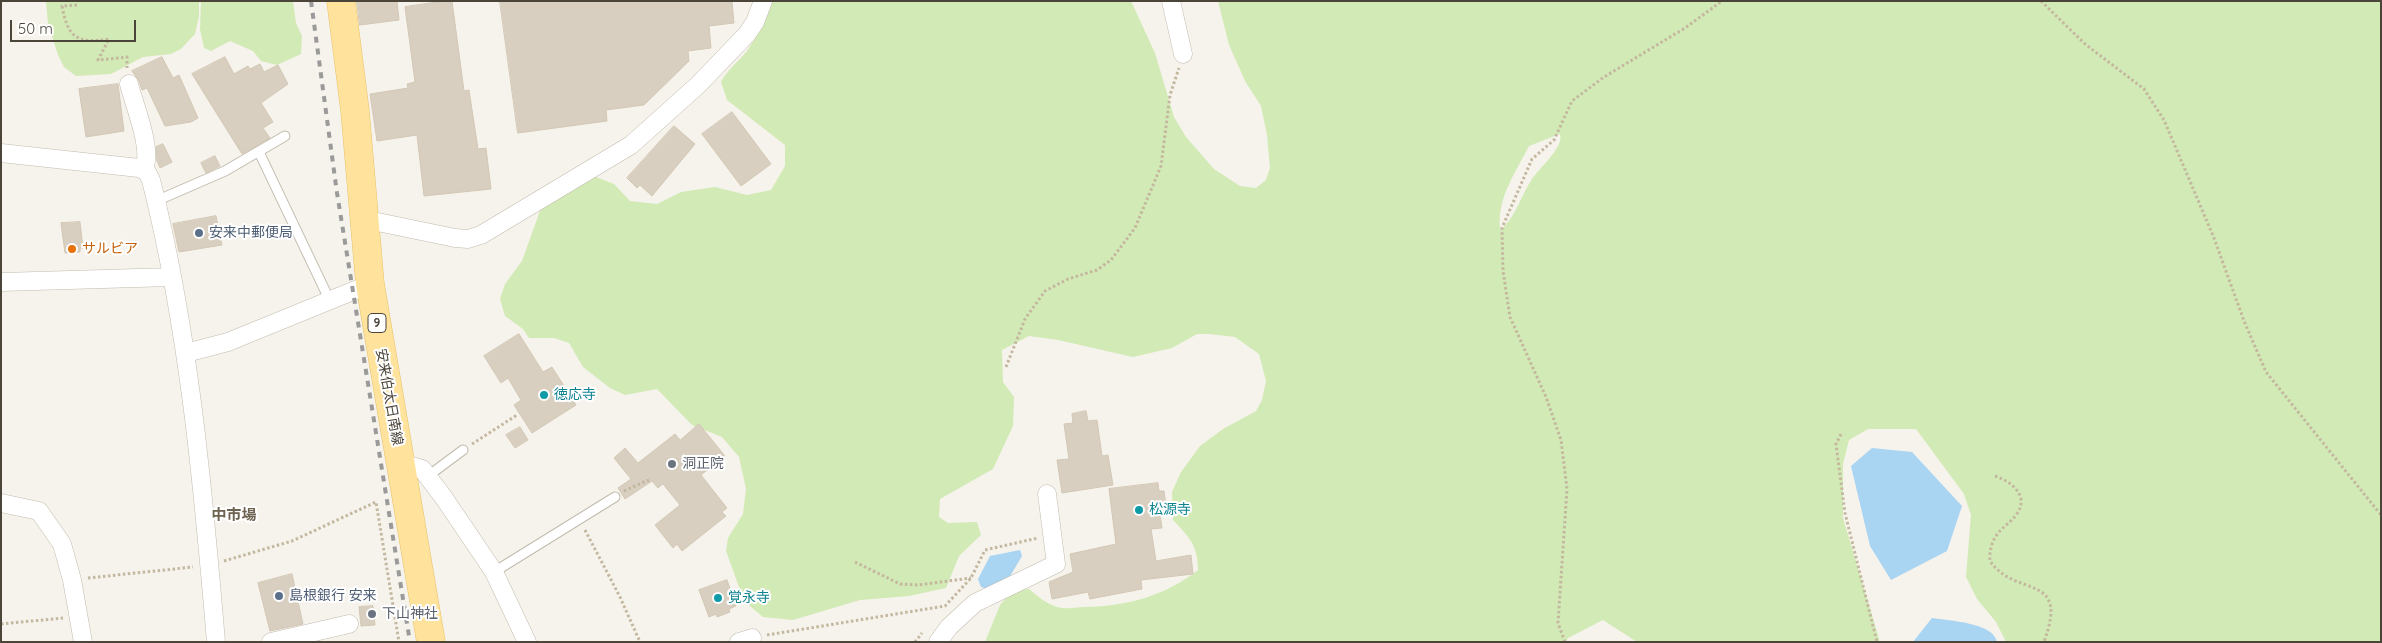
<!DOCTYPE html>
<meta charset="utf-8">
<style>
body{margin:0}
#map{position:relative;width:2382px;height:643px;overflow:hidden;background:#f6f3ec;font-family:Quicksand,sans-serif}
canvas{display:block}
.frame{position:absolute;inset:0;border:2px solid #4b4439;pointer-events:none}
.scale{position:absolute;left:10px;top:20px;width:126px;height:22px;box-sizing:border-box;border:2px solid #4b4439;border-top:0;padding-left:6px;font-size:15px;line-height:18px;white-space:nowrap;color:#4b4439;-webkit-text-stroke:4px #fff;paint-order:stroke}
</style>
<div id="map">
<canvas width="2382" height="643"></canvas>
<div class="frame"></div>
<div class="scale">50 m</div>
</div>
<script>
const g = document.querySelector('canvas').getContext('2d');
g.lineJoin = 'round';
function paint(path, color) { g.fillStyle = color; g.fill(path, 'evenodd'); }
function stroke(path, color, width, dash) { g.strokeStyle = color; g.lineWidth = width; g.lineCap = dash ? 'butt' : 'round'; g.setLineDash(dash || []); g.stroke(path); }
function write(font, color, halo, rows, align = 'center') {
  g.font = font + ' Quicksand,"Noto Sans JP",sans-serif'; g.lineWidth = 4; g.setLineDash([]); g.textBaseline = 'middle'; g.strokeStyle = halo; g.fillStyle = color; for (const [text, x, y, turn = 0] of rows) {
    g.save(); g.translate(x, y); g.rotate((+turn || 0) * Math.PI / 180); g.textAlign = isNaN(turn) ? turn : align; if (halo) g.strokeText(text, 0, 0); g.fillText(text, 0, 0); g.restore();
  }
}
paint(new Path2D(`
 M46,1h153v15l-4,18 -14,15 -10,5 -28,3 -32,17 -35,2 -12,-9 -6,-12 -10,-31z
 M201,1h92l3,22 6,13 -1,18 -24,11 -16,-4 -8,-10 -23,-10 -19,10 -7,-3 -4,-19z
 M773,1h358l24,52 19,64 12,20 28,32 26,17 16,2 10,-8 4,-12 -3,-33 -6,-29 -16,-25 -16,-36 -11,-44h1163v641h-375l-10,-20 -19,-23 -11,-22 5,-62 -7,-21 -48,-65h-48l-19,11 -6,24v54l37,124h-243l-34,-22 -35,18 -2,4h-581l15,-37 12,-14 17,-2c9,8 20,17 33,19 7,1 16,-1 23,-1 42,-1 80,-11 113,-37 0,-24 -8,-32 -25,-50l-1,-28 9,-20 19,-26 23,-17 33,-18 6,-11 4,-19 -7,-27 -24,-17 -26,-3h-12l-25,14 -39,9 -75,-17 -29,-4 -27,14 1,32 11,15 -1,29 -20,43 -53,30 -1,18 9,6 29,-1 4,13 -22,21 -13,32 -37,8 -49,4 -67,20 -30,-3 -19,-16 -18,-50 2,-13 15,-24 3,-25 -7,-32 -17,-20 -30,-12 -35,-36 -32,6 -15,-7 -27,-21 -14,-24 -15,-5h-25l-6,-9 -18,-13 -5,-17 5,-15 17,-23 19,-53 52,-32 21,8 16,17 27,3 24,-12 34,-5 32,8 24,-5 14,-24v-21l-58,-45 -6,-18c7,-13 17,-20 26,-31 10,-15 20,-33 26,-50zM1560,134c4,12 -17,31 -25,41 -13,16 -18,42 -35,55 -3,-33 15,-56 29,-84z`), '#d2eab5');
paint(new Path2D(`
 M1872,448l40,4 50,54 -15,45 -56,29 -21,-34 -19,-80z
 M1020,550l2,6 -13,22 -22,11 -6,-2 -3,-8 12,-23z
 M1932,618c17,3 61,4 65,24h-84z`), '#a9d4f2');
const building = new Path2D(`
 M357,1h40l2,19 -39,5z
 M444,1h8l12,90 5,-1 9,59 8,-1 5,41 -67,7 -7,-61 -40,6 -7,-47 38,-6 -1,-4 8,-2 -10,-75z
 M500,1h232l2,22 -25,3 2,22 -23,3 1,10 -45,44 -38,5 1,11 -89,12z
 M162,57l11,21 6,-3 19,43 -7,4 -26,4 -18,-38 -5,2 -3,-9 -7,-10z
 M225,57l9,17 14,-8 2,3 10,-5 4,8 14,-7 10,19 -27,19 12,19 -10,6 7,10 -28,16 -50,-80z
 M118,84l6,47 -38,6 -7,-48z
 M732,112l39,52 -30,22 -39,-52z
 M674,126l21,18 -43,52 -12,-11 -3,3 -10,-10z
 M163,144l9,18 -12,6 -3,-7 -1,-14z
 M215,156l5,10 -14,7 -5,-10z
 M216,216l6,29 -43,7 -6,-28z
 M80,222l3,26h-3v4l-15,1 -4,-30z
 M519,334l24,38 9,-5 24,38 -44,28 -18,-28 7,-5 -13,-22 -7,5 -17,-27z
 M1086,411l2,10 9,-1 5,36 6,-1 5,30 -51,8 -5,-33 12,-1 -5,-35 9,-1 -1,-9z
 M699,424l26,32 -24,19 26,33 -5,4 4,4 -44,35 -5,-7 -4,4 -18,-23 25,-20 -17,-21 -5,4 -6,-7 -27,18 -7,-11 13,-9 -17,-21 11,-10 13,15 37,-29 5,6z
 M520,427l8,13 -13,8 -9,-13z
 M1158,483l1,8h5l3,23 -7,1 2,13 -11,1 5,32 35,-6 2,19 -52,6 1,9 -52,10 -2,-7 -36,7 -3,-17 24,-10 -3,-18 46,-10 -7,-55z
 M292,574l11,50 -33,7 -12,-48z
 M727,580l9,26 -7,3 1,3 -13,5 -1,-3 -7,3 -10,-27z
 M373,606l2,19 -14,1 -2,-19z`);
paint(building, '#d8cfc1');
stroke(building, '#d3c7b4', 1);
const service = new Path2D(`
 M259,152l71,149
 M156,201l69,-30 60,-35
 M428,476l35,-26
 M494,572l121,-75`);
const minor = new Path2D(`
 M1171,1l12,53
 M129,84c5,21 24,65 15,85
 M1,153l138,15 8,4 4,8c38,151 52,307 65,462
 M363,219l92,19 13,1 13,-4 150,-90 67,-60 49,-51 8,-12 8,-21
 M1,282l171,-5
 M186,353l42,-11 142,-58
 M400,463l22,6 22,29 50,74 33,70
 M1,503l38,8 23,33 10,36 11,62
 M271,642l78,-18
 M739,642l13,-4
 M938,642l11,-15 26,-24 81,-39 -9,-70`);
const primary = new Path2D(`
 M341,1l14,110 15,173 61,358`);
stroke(service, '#c2bbae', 11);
stroke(minor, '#c2bbae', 19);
stroke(primary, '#e6c16a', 29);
stroke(new Path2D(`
 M2041,1l44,43 59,45 20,31 50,118 30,83 22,51 115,143
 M77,5l-15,1c6,32 15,38 47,33l-11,21 29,-3v11
 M1006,367l19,-48 20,-28 23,-12 29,-9 14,-10 24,-32 26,-62 9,-71 9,-27
 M1841,434l-5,10 9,69 32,129
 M472,444l45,-29
 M1995,476c18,6 35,21 21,39 -5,7 -12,11 -17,17 -7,8 -10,19 -9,29 26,38 80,10 54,81
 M624,491l25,-11
 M585,530l35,67 20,45
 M224,561l68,-20 84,-39 23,140
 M855,562l45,22 18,1 53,-7
 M88,578l105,-11
 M1,624l62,-6
 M767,635l178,-29 26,-28 14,-28 53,-12
 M915,642l7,-9
 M1565,642l-7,-19 9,-134 -6,-49 -15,-43 -36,-80 -7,-46 -1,-43 30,-69 22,-19 18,-39 32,-24 81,-49 37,-27`), '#c4b79f', 3, [2.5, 2.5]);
stroke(service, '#fff', 9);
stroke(minor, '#fff', 18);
stroke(primary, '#ffe39c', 28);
stroke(new Path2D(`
 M311,1l26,192 73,449`), '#9a9a9a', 4, [6, 6]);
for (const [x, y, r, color] of [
 [199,233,5,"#5c6f8a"],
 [72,249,5,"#e8710a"],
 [544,395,5,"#0f9aa8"],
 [672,464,5,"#6b7280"],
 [1139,510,5,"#0f9aa8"],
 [279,596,5,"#5c6f8a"],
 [718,598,5,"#0f9aa8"],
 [372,614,5,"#6b7280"]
]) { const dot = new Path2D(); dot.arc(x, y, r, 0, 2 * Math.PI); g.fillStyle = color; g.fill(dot); stroke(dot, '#fff', 2); }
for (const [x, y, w] of [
 [377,323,18]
]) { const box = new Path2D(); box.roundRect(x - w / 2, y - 9.5, w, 19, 4); g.fillStyle = '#fff'; g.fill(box); stroke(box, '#4b4439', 1); }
write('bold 12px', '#4b4439', null, [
 ["9",377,323]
]);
write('14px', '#4e5e75', '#fff', [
 ["安来中郵便局",209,233],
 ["島根銀行 安来",289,596]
], 'left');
write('14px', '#c56008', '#fff', [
 ["サルビア",82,249]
], 'left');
write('14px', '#0d838f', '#fff', [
 ["徳応寺",554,395],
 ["松源寺",1149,510],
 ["覚永寺",728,598]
], 'left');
write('14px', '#4b4439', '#fff', [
 ["安来伯太日南線",389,397,80]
]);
write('14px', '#5b616d', '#fff', [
 ["洞正院",682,464],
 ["下山神社",382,614]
], 'left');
write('bold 15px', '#6e6250', '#fff', [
 ["中市場",234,515]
]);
</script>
